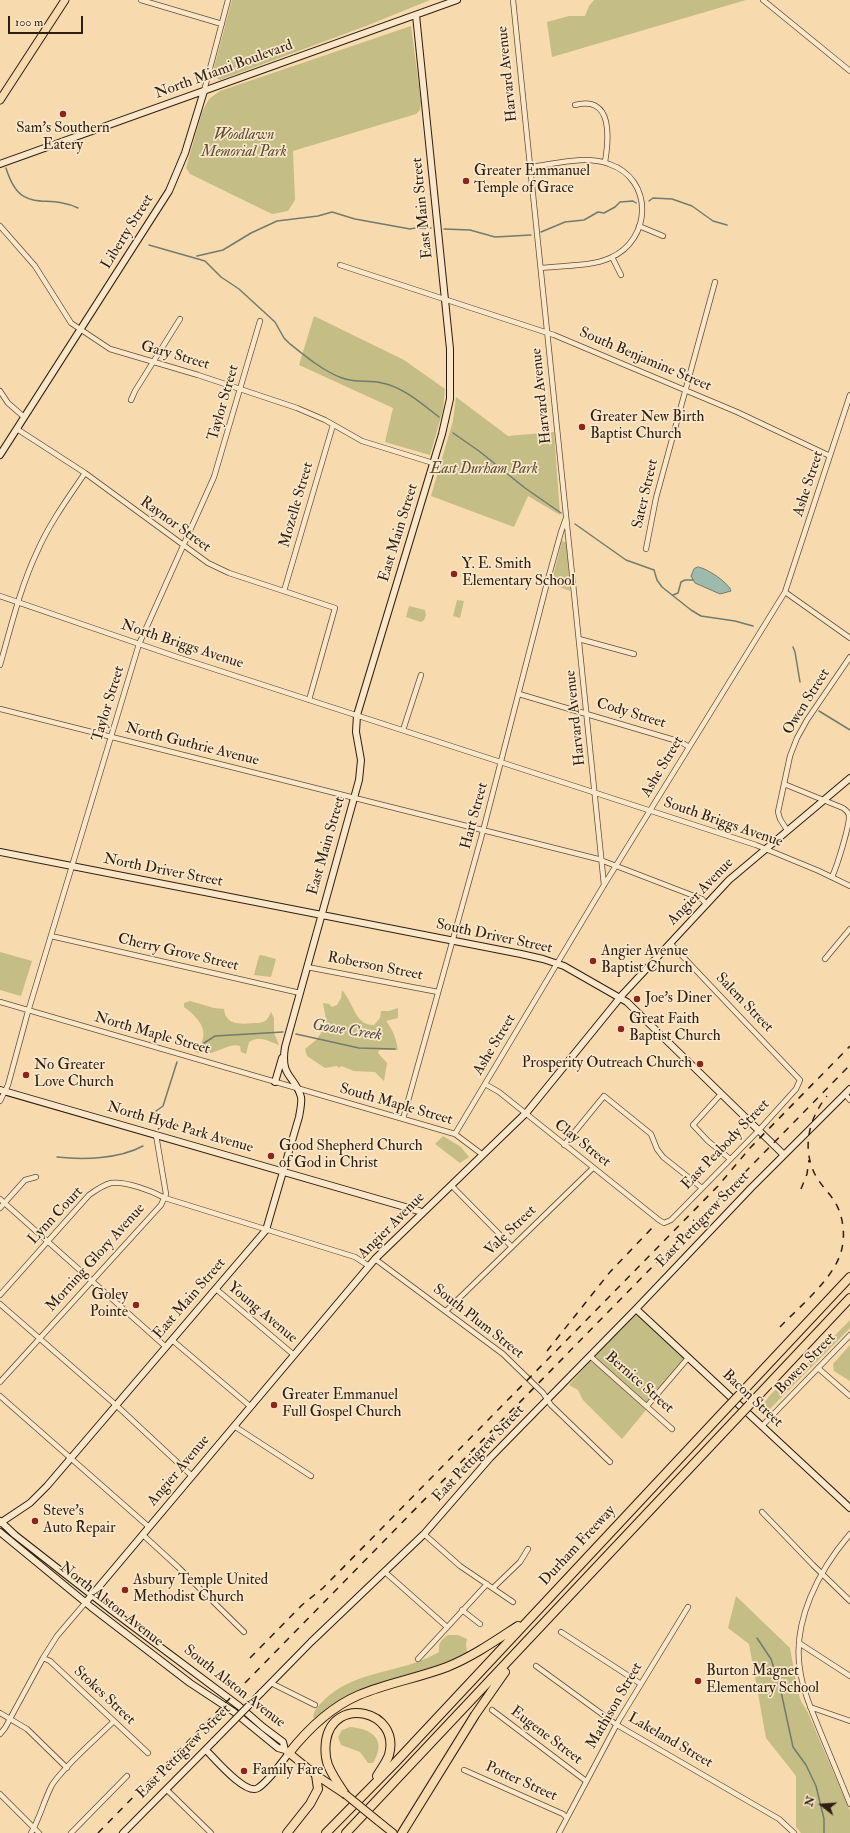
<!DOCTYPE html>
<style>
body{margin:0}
#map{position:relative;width:850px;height:1833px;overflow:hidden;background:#f7daae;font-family:"IM FELL Double Pica",serif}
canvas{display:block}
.north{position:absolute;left:802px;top:1785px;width:40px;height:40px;-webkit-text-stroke:3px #fae7ca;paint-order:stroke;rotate:287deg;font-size:11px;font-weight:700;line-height:16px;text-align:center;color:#2e1e11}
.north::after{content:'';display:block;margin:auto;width:14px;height:18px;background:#2e1e11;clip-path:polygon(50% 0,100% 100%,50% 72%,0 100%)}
.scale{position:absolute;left:8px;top:16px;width:75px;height:18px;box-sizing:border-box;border:2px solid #2e1e11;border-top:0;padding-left:5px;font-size:12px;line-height:14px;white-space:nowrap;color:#2e1e11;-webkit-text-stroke:3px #fae7ca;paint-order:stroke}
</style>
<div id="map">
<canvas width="850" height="1833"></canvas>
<div class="north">N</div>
<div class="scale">100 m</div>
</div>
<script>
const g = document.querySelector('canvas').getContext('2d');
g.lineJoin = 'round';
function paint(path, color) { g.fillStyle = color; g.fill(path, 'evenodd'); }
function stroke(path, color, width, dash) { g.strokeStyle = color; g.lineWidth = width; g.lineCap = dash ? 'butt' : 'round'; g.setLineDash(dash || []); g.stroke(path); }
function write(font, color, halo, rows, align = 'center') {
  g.font = font + ' "IM FELL Double Pica",serif'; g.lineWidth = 3.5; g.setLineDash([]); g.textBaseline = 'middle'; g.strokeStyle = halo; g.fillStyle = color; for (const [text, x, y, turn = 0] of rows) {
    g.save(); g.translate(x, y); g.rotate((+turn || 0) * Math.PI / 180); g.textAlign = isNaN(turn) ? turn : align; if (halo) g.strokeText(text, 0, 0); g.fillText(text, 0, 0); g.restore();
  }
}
paint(new Path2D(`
 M232,0h198l-64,26 -146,54 -6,-4 -1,-5z
 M594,0h152l-194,57 -5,-35 22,-6h16l4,-10z
 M411,26l10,76 -1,8 -4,4 -123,37 2,49 -7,11 -16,3 -82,-40 -4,-6 16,-56 7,-13 11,-8z
 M314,316l90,44 41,29 -2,21 -13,45 -45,-13 8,-34 -94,-43z
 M456,397l52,39 46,-4 6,83 -32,-19 -14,31 -83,-31 22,-75z
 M562,541l5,2 3,48 -19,-7z
 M457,600l7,1 -4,17 -7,-2z
 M409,606l16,4 1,5 -2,5 -3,2 -15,-5z
 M0,952l32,9 -11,35 -21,-6z
 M261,955l15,4 -5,18 -17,-2 5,-19z
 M342,990c12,13 13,36 32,35l6,-7 1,-7h8l9,-3v10l-12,3c7,9 10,17 12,29h-19l-1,3 9,10 -3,18 -9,-9 -21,-1 -13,-5 -2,2 -2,-2 -12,2 -18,-12 -2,-7 11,-9 11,-15 -4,-22 6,1 3,3 5,-2 4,-7z
 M190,1001l24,7 10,1c2,17 17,15 30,14 3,0 7,0 9,-1 5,-2 6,-6 8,-10l3,6v15l5,12c-12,-4 -19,-10 -30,-3l-3,12 -5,-2 -1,-6c-9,-3 -20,5 -29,7 -6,1 -11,0 -17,-1 4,-2 6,-6 8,-10 6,-15 -7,-27 -18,-35v-4z
 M443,1136l18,11 8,10 -9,6 -25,-19z
 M636,1310l50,47 -40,47 -54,-48z
 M850,1320v8l-83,84h-7l-1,-3 12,-15 19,-18 4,1z
 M850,1345v36l-16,-10 -1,-7z
 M590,1361l9,5 47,44 -24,29 -39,-39 -5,-10 -9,-5z
 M736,1596l54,52 8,44 3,9 7,12 42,98v22h-49l-5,-6v-51l-30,-38 -17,-94 -21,-16z
 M448,1635h10l9,4 -1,5 1,8c-18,11 -38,16 -58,22 -37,10 -63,19 -93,45l-3,-2c1,-7 7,-13 12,-18 28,-26 66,-26 100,-40 5,-2 10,-5 14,-7 -1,-9 2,-12 9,-17z
 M350,1727c23,2 37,13 23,36h-5l-8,-11 -19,-7 -3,-8 4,-7z`), '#c4bd85');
const water = new Path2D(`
 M698,567c9,1 32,17 33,24l-11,3 -25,-11 -4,-7 3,-7z`);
paint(water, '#9dbaad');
stroke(water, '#717c6f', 1);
stroke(new Path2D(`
 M6,168c15,49 39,24 72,40
 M649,201l4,-3 19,1 20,7 21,15 14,4
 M444,229l26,1 25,7 36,-2
 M541,232l24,-10 19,-2 14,-8 6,1 11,-6 5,-5 13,-1 3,2
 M149,245l56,16 16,16 18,12 36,33 9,16 5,5c16,13 34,28 53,35 13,5 27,2 40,5 21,4 40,21 57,34
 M197,256l26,-6 28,-17 26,-12 41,-5 14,-4 23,7 55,10c7,-2 13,0 21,-1
 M453,433l26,18 46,37 36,25
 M575,524l51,36 28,10 3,10 5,7 29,23 10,6 34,5 18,5
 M673,595l5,-2 3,-11 4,-2h8
 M793,647l2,5 5,30
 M819,711l31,19
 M296,1034l63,14 36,1
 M198,1047l17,-11 68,-4
 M155,1119l1,-8 7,-5 14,-44
 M57,1157c26,3 62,2 86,-11
 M757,1638l14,21 9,28 13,60 13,18 10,21 8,33v14`), '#717c6f', 1.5);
const street = new Path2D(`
 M141,0l81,24
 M513,0l91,885
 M763,0l87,71
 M204,91l24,-91
 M575,105c38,-10 34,33 30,57
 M530,167c25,-3 55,-12 79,-3 45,15 43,76 1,94 -20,9 -47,7 -69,10
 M0,226l35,40 36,57 39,26 88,26 99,33 28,12 37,21 71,22
 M639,226l24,10
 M612,257l9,18
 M340,265l214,70 183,77 93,44
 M0,391l8,12 16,14
 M131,400l4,-9 45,-72
 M17,429l68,44 123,90 21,10 106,35 -26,92
 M646,549l10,-51 59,-216
 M284,591l49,-166
 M785,592l65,46
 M0,596l177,61 579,188 63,26 31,15
 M579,639l55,15
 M0,665c11,-38 20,-77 37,-113 12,-28 31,-54 48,-79
 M519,694l162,48 8,5
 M0,709l598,150 104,40 4,5
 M403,730l18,-55
 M784,784l59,24c3,2 5,4 6,7 1,10 -12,51 -17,62
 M787,830l-7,-11 -2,-7 12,-56 7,-18 10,-18 43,-63
 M51,936l249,57
 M825,959l25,-30
 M307,967l131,25
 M0,1002l455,132 28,21
 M485,1084l14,8 160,128 5,3 7,-3 88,-90 37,-41 4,-9 -130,-137
 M721,1094l-28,31 15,16 22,18
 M845,1094l5,6
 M0,1101l8,-16 19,-70 112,-371 75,-167 46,-156
 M403,1119l80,-288 65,-252 13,-47 5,-14
 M455,1134l149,-249 181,-293 65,-197
 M564,1145l40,-49 47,38 6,15 6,8 39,31
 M451,1185l61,62
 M0,1199l166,148
 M0,1208l25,-28 11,-3
 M375,1259l128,95 40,39 8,12 59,57
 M216,1289l78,66
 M0,1295l89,-100c7,-5 14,-10 22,-12 15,-2 41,8 54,15l190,59 14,9
 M0,1304l116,101 76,71
 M446,1311l147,-143
 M172,1340l79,67
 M590,1356l82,73
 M818,1368l32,28
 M0,1382l161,-177 5,-11 -10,-59
 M0,1396l149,131
 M647,1406l41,-48
 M234,1426l77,50
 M762,1426l88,-91
 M762,1512l51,53 37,36
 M424,1534l36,32 53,36
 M850,1534c-31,36 -58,87 -50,136 3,21 12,41 20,61 10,24 20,48 30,73
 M143,1535l35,32 66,65
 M385,1572l62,55
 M493,1588l27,-26 8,-13
 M462,1610l18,14
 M561,1632l80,52
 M799,1643l51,33
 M43,1658l7,3 98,92
 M418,1659l69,-75
 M536,1666l81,59 162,94 15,14
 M271,1683l44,22
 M810,1707l40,14
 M492,1710l94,71
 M0,1713l27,16 40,39
 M0,1734l5,-6 38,-70 14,-22 29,-34
 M464,1770l99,44 4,4
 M166,1789l45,44
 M0,1794l39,39
 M31,1833c9,-15 13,-33 21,-48 12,-19 44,-46 61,-63
 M71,1833l56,-57
 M559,1833l60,-113 69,-113`);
const secondary = new Path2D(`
 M0,164l457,-164
 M0,455l169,-264 16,-38 19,-62
 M0,852l521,102 22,5 21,7 63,36 157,153
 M275,1082l7,-24
 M0,1090l419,121 3,2
 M636,1309l214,199
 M0,1521l15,14 96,75 128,96 24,21 20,15 2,8 4,3c-8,10 -20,28 -31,35 -12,8 -43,-29 -52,-38
 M0,1523l30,-20 17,-17 219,-256 33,-113c1,-6 3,-14 2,-20 -6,-22 -21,-19 -16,-50l74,-267 2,-20 -5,-28 1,-17 85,-281 8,-35v-50l-34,-334
 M0,1532l91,75 99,76 44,29 44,36 7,2
 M86,1602l289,-343 152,-147 96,-118 106,-114 121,-102
 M261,1693l50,-51 113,-108 66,-76 146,-149 115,-121 99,-99
 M123,1833l91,-92`);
const primary = new Path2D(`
 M0,100l65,-100
 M289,1753l27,22 27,18
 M378,1821l15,12`);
const highway = new Path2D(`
 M744,1390l106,-113
 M754,1400l96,-102
 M289,1753c19,-24 42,-46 70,-58 28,-12 59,-17 88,-28 25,-10 48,-26 71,-41
 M345,1794c-6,-9 -13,-19 -17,-29 -3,-8 -3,-16 -2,-24 7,-46 75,-31 63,14 -3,8 -8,14 -12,21
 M287,1833l23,-29 8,-15 -2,-14
 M326,1833l68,-69 332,-355
 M346,1833l390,-414
 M402,1833l73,-118 30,-43`);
stroke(street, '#604d38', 6);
stroke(secondary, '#2e1e11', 8);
stroke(primary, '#2e1e11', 9);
stroke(highway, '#2e1e11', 10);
stroke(street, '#fae7ca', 4.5);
stroke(secondary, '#fae7ca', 6);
stroke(primary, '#f7daae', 7);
stroke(highway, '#f7daae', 8);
stroke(new Path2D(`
 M801,1189l6,-15 2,-14
 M780,1327c19,-20 51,-46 60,-72 6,-16 4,-38 -5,-53 -5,-8 -13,-16 -18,-24 -16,-27 -9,-59 10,-82
 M547,1351l63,-79 42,-44
 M250,1658l52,-53 21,-17 395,-402 32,-38 100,-102
 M98,1833l752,-768`), '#2e1e11', 1.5, [7, 7]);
const secondaryBridge = new Path2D(`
 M214,1741l47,-48`);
const primaryBridge = new Path2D(`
 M345,1794l33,27`);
const highwayBridge = new Path2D(`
 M726,1409l18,-19
 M736,1419l18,-19`);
stroke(secondaryBridge, '#2e1e11', 8, []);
stroke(primaryBridge, '#2e1e11', 9, []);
stroke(highwayBridge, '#2e1e11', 10, []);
stroke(secondaryBridge, '#fae7ca', 6);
stroke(primaryBridge, '#f7daae', 7);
stroke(highwayBridge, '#f7daae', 8);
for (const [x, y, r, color] of [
 [63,114,4,"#8f2418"],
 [466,181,4,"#8f2418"],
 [582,427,4,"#8f2418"],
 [454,574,4,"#8f2418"],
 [593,961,4,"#8f2418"],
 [637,999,4,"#8f2418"],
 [621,1029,4,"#8f2418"],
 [700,1064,4,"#8f2418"],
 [26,1075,4,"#8f2418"],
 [271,1156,4,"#8f2418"],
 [136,1305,4,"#8f2418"],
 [274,1405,4,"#8f2418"],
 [35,1521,4,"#8f2418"],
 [125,1590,4,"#8f2418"],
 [698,1681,4,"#8f2418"],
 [244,1771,4,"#8f2418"]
]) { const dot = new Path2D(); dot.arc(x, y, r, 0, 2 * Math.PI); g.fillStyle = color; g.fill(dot); stroke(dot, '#fae7ca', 1.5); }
write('15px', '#2e1e11', '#fae7ca', [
 ["North Miami Boulevard",224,70,-20],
 ["Harvard Avenue",508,74,-96],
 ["East Main Street",423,208,-96],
 ["Liberty Street",128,232,-58],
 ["Gary Street",175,356,16],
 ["South Benjamine Street",645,360,23],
 ["Harvard Avenue",542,396,-96],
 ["Taylor Street",224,403,-74],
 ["Ashe Street",809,484,-72],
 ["Sater Street",646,494,-77],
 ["Mozelle Street",297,505,-74],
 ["Raynor Street",175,525,36],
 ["East Main Street",399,533,-73],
 ["North Briggs Avenue",182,645,18],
 ["Owen Street",807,702,-58],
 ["Taylor Street",109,704,-73],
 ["Cody Street",631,714,17],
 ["Harvard Avenue",576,718,-96],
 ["North Guthrie Avenue",192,745,14],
 ["Ashe Street",663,767,-59],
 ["Hart Street",475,816,-75],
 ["South Briggs Avenue",723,823,19],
 ["East Main Street",327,846,-74],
 ["North Driver Street",163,871,11],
 ["Angier Avenue",701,892,-46],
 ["South Driver Street",494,937,12],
 ["Cherry Grove Street",178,953,13],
 ["Roberson Street",375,967,11],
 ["Salem Street",744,1003,46],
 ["North Maple Street",152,1034,16],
 ["Ashe Street",495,1045,-59],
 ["South Maple Street",396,1105,16],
 ["North Hyde Park Avenue",180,1128,16],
 ["Clay Street",582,1144,38],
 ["East Peabody Street",726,1145,-46],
 ["Lynn Court",56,1216,-47],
 ["East Pettigrew Street",703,1220,-46],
 ["Angier Avenue",392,1226,-45],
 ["Vale Street",511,1231,-44],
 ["Morning Glory Avenue",96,1258,-48],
 ["East Main Street",190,1299,-49],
 ["Young Avenue",262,1313,40],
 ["South Plum Street",478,1322,38],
 ["Bowen Street",806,1364,-46],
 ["Bernice Street",639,1383,41],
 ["Bacon Street",752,1399,43],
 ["East Pettigrew Street",479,1454,-47],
 ["Angier Avenue",179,1471,-50],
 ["Durham Freeway",578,1546,-47],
 ["North Alston Avenue",111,1605,38],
 ["South Alston Avenue",234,1687,38],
 ["Stokes Street",104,1696,43],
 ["Mathison Street",615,1706,-60],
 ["Eugene Street",546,1736,37],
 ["Lakeland Street",670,1741,30],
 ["East Pettigrew Street",184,1752,-45],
 ["Potter Street",521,1782,24]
]);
write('15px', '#2e1e11', '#fae7ca', [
 ["Sam's Southern",63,129,"center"],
 ["Eatery",63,146,"center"],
 ["Greater Emmanuel",474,172],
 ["Temple of Grace",474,189],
 ["Greater New Birth",590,418],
 ["Baptist Church",590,435],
 ["Y. E. Smith",462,565],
 ["Elementary School",462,582],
 ["Angier Avenue",601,952],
 ["Baptist Church",601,969],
 ["Joe's Diner",645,999],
 ["Great Faith",629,1020],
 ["Baptist Church",629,1037],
 ["Prosperity Outreach Church",692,1064,"right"],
 ["No Greater",34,1066],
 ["Love Church",34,1083],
 ["Good Shepherd Church",279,1147],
 ["of God in Christ",279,1164],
 ["Goley",128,1296,"right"],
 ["Pointe",128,1313,"right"],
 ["Greater Emmanuel",282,1396],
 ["Full Gospel Church",282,1413],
 ["Steve's",43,1512],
 ["Auto Repair",43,1529],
 ["Asbury Temple United",133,1581],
 ["Methodist Church",133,1598],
 ["Burton Magnet",706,1672],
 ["Elementary School",706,1689],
 ["Family Fare",252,1771]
], 'left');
write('italic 15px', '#5b4e34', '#fae7ca', [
 ["Woodlawn",244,136],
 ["Memorial Park",244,153],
 ["East Durham Park",484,470]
]);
write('italic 16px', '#4f4d40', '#fae7ca', [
 ["Goose Creek",347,1031,9]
]);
</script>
